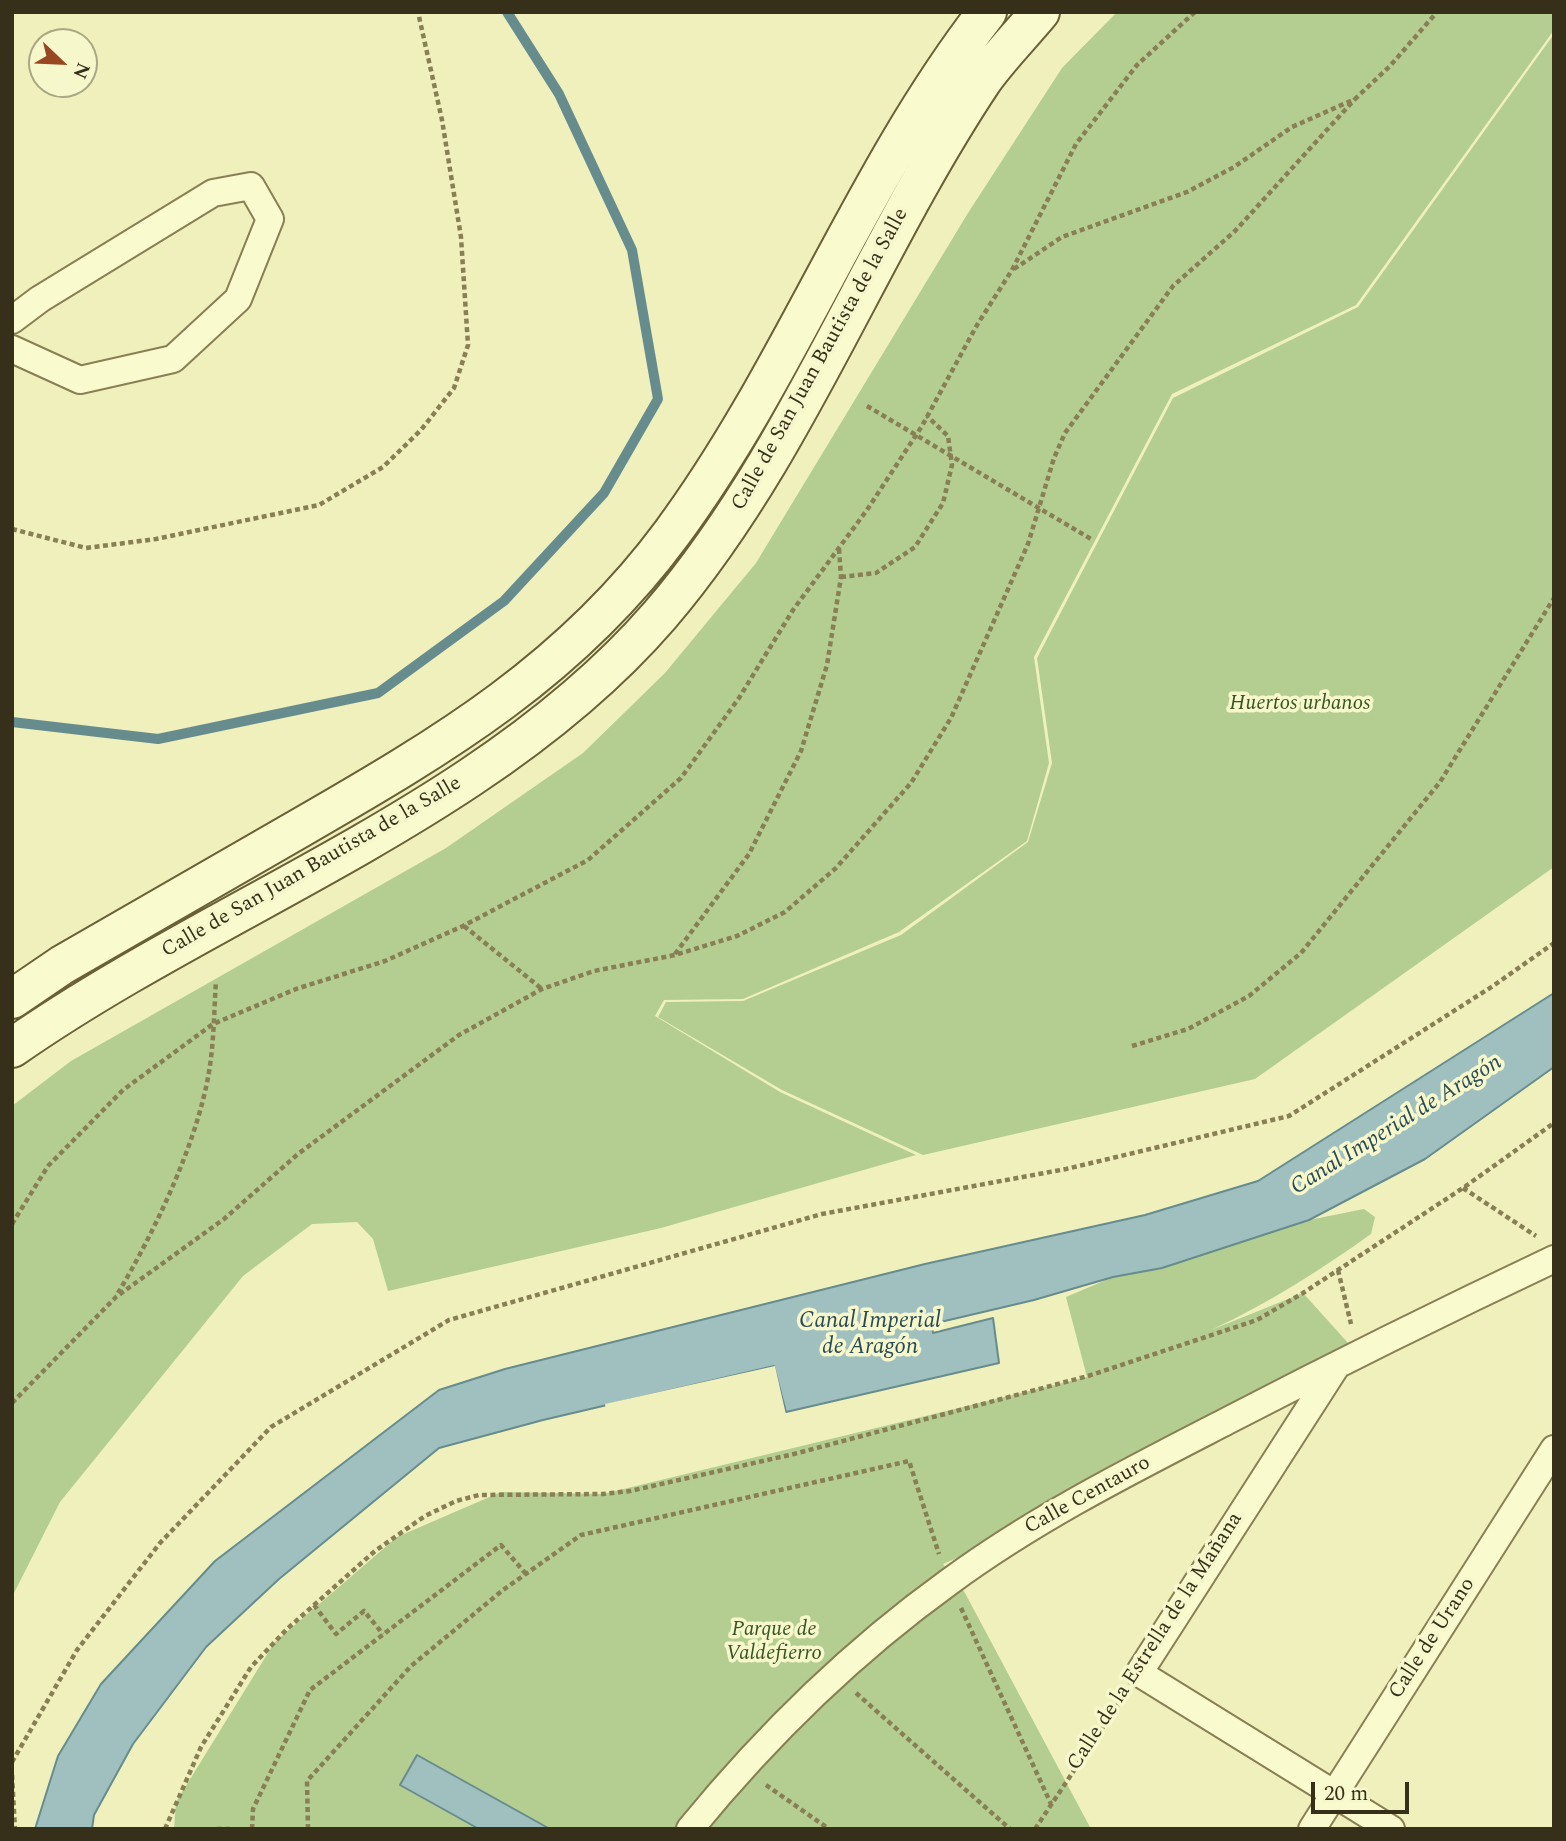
<!DOCTYPE html>
<meta charset="utf-8">
<style>
body{margin:0}
#map{position:relative;width:1566px;height:1841px;overflow:hidden;background:#eff0bc;font-family:Spectral,serif}
canvas{display:block}
.frame{position:absolute;inset:0;border:14px solid #36301a;pointer-events:none}
.north{position:absolute;left:28px;top:28px;width:70px;height:70px;box-sizing:border-box;background:#f6f7cb;border:2px solid #a9a784;border-radius:50%;rotate:113deg;font-size:19px;font-weight:700;line-height:28px;text-align:center;color:#36301a}
.north::after{content:'';display:block;margin:auto;width:24px;height:32px;background:#994622;clip-path:polygon(50% 0,100% 100%,50% 72%,0 100%)}
.scale{position:absolute;left:1311px;top:1782px;width:98px;height:32px;box-sizing:border-box;border:4px solid #36301a;border-top:0;padding-left:9px;font-size:21px;line-height:24px;white-space:nowrap;color:#36301a;-webkit-text-stroke:5px #f6f7cb;paint-order:stroke}
</style>
<div id="map">
<canvas width="1566" height="1841"></canvas>
<div class="frame"></div>
<div class="north">N</div>
<div class="scale">20 m</div>
</div>
<script>
const g = document.querySelector('canvas').getContext('2d');
g.lineJoin = 'round';
function paint(path, color) { g.fillStyle = color; g.fill(path, 'evenodd'); }
function stroke(path, color, width, dash) { g.strokeStyle = color; g.lineWidth = width; g.lineCap = dash ? 'butt' : 'round'; g.setLineDash(dash || []); g.stroke(path); }
function write(font, color, halo, rows, align = 'center') {
  g.font = font + ' Spectral,serif'; g.lineWidth = 7; g.setLineDash([]); g.textBaseline = 'middle'; g.strokeStyle = halo; g.fillStyle = color; for (const [text, x, y, turn = 0] of rows) {
    g.save(); g.translate(x, y); g.rotate((+turn || 0) * Math.PI / 180); g.textAlign = isNaN(turn) ? turn : align; if (halo) g.strokeText(text, 0, 0); g.fillText(text, 0, 0); g.restore();
  }
}
paint(new Path2D(`
 M1117,12h437v18l-198,275 -184,89 -138,263 15,106 -22,78 -128,91 -156,67 -79,1 -9,16 125,76 136,63 -255,73 -273,63 -15,-52 -16,-17 -45,2 -69,52 -183,226 -48,95v-491l59,-45 375,-213 137,-95 82,-80 91,-110 212,-350 94,-145z
 M1554,34v833l-299,212 -332,76 -141,-65 -124,-73 8,-15 77,-1 158,-66 127,-93 24,-79 -15,-105 136,-260 185,-91z
 M1364,1209l11,8 -4,17c-52,37 -102,69 -160,96l92,-37 55,61 -326,172 -89,38 22,29 126,236h-917l2,-27 98,-159 123,-106 104,-45 102,2 484,-117 -21,-80 47,-20 50,-9 146,-48z`), '#b3ce90');
const water = new Path2D(`
 M1554,993v74l-129,92 -116,61 -147,48 -49,9 -79,23 -102,24 1,9 60,-15 6,45 -213,49 -12,-46 -231,54 -104,28 -160,131 -73,68 -73,97 -39,71 -2,14h-57l23,-73 43,-72 114,-123 224,-171 66,-21 420,-105 220,-49 113,-34z
 M417,1755l133,74h-71l-79,-44z`);
paint(water, '#a0c0c0');
stroke(water, '#678c8e', 2);
paint(new Path2D(`
 M775,1366l11,49 -4,-2 -10,-43 -166,39 -1,-5z`), '#eff0bc');
stroke(new Path2D(`
 M12,722l146,17 220,-46 126,-92 100,-108 54,-94 -26,-149 -73,-156 -52,-82`), '#678c8e', 10);
const street = new Path2D(`
 M12,349l68,31 93,-21 65,-60 32,-80 -19,-33 -38,7 -173,106 -28,21
 M1337,1365l-198,308 252,156
 M690,1829c76,-93 162,-177 259,-247 87,-64 183,-112 278,-161 108,-56 217,-110 327,-162
 M1312,1829l242,-380`);
const secondary = new Path2D(`
 M12,999l50,-34c79,-45 158,-91 238,-137 144,-83 271,-158 372,-295 121,-164 190,-360 315,-521
 M12,1048c209,-146 479,-237 648,-433 136,-159 207,-361 322,-534 17,-24 39,-46 58,-69`);
stroke(street, '#887f55', 30);
stroke(secondary, '#696038', 42);
stroke(new Path2D(`
 M1014,269l48,-32 125,-45 47,-25 58,-40 63,-28 35,-33 47,-54
 M867,406l224,133
 M12,529l74,19 70,-9 163,-34 64,-38 38,-37 33,-42 14,-43 -7,-108 -19,-117 -24,-108
 M841,577l35,-4 39,-26 28,-44 9,-38 -4,-29 -21,-20
 M464,926l78,63
 M675,954l74,-100 52,-103 26,-86 14,-88 -2,-28
 M1132,1046l56,-17 61,-33 52,-43 139,-171 114,-184
 M1463,1188l73,48
 M12,1224l36,-58 75,-76 90,-66 83,-35 89,-28 78,-35 125,-66 93,-82 58,-80 54,-88 74,-100 55,-84 55,-101 35,-55 64,-126 61,-79 58,-53
 M1338,1270l13,54
 M118,1293c37,-62 79,-150 91,-221 5,-30 5,-61 7,-91
 M12,1403l104,-106 108,-78 74,-65 161,-119 83,-46 52,-18 81,-16 62,-19 48,-24 51,-44 75,-85 40,-65 77,-174 26,-86 11,-25 108,-147 62,-55 120,-132
 M314,1605l22,29 28,-23 19,23
 M961,1608l90,196
 M856,1693l154,136
 M12,1762l65,-112 83,-107 111,-116 178,-107 373,-106 244,-45 223,-53 204,-130 61,-43
 M12,1775l3,54
 M766,1785l63,44
 M165,1829l36,-82 50,-80 36,-38 88,-78 50,-35 31,-15 23,-6 124,-1 27,-3 164,-37 294,-78 169,-56 46,-27 160,-105 91,-65
 M217,1829h13
 M252,1829l1,-20 57,-119 191,-145 25,29
 M308,1829l-1,-48 104,-115 92,-76 78,-55 328,-74 30,93
 M1035,1829l88,-132`), '#887f55', 4.5, [5, 3.5]);
stroke(street, '#fafacf', 26);
stroke(secondary, '#fafacf', 38);
write('21px', '#36301a', '#f6f7cb', [
 ["Calle de San Juan Bautista de la Salle",821,360,-61],
 ["Calle de San Juan Bautista de la Salle",312,868,-30],
 ["Calle Centauro",1088,1496,-29],
 ["Calle de Urano",1433,1639,-57],
 ["Calle de la Estrella de la Mañana",1156,1642,-57]
]);
write('italic 21px', '#375320', '#f6f7cb', [
 ["Huertos urbanos",1300,705],
 ["Parque de",774,1631],
 ["Valdefierro",774,1655]
]);
write('italic 23px', '#294b57', '#f6f7cb', [
 ["Canal Imperial de Aragón",1397,1126,-32],
 ["Canal Imperial",870,1322],
 ["de Aragón",870,1348]
]);
</script>
